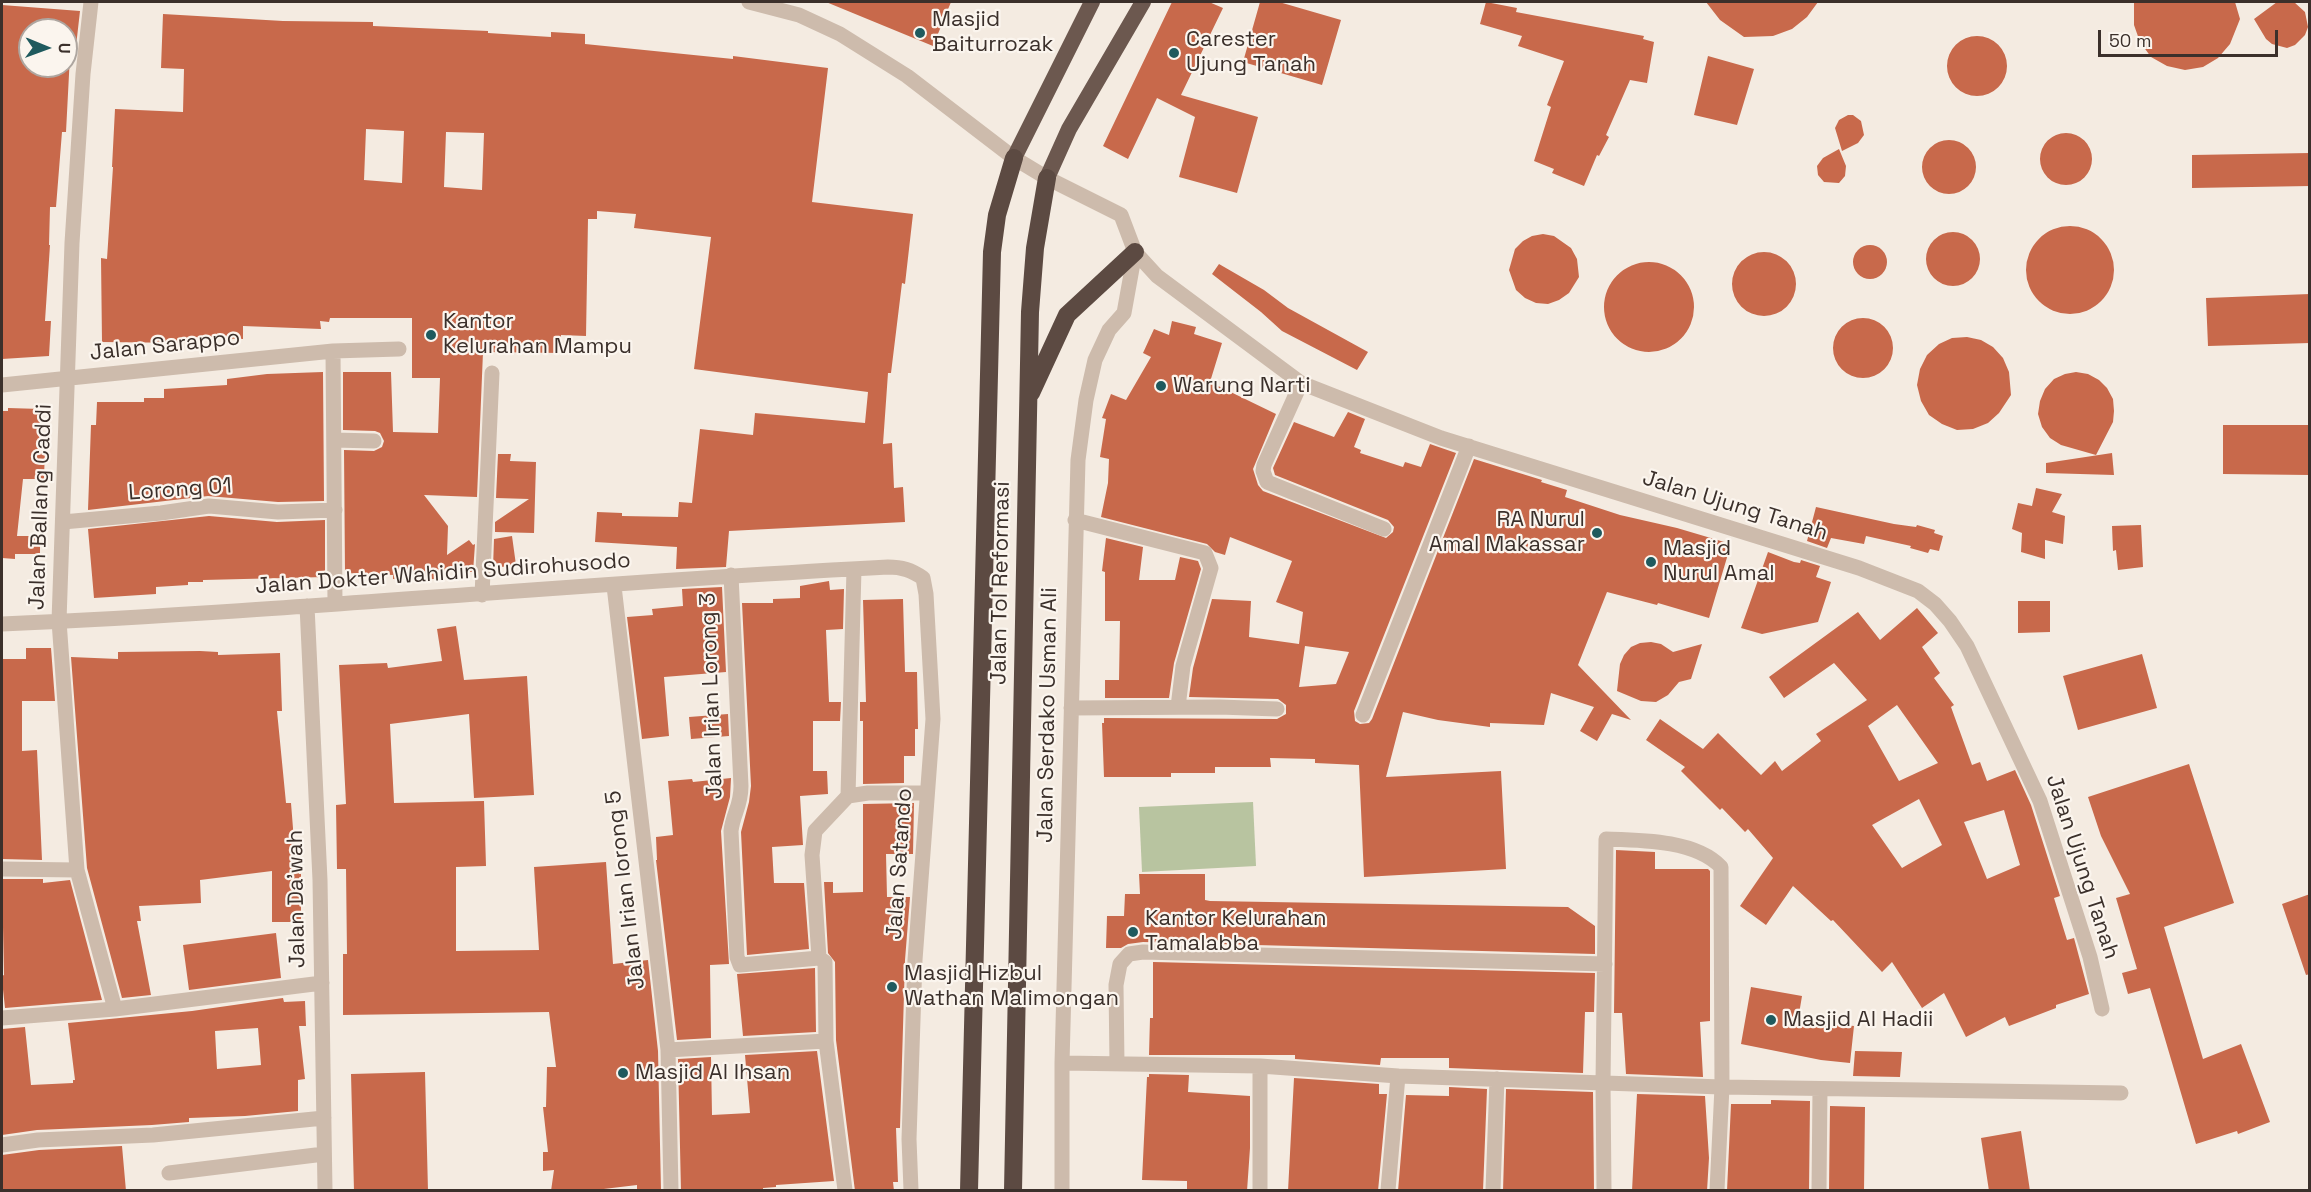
<!DOCTYPE html>
<style>
body{margin:0}
#map{position:relative;width:2311px;height:1192px;overflow:hidden;background:#f4ebe1;font-family:"Space Grotesk",sans-serif}
canvas{display:block}
.frame{position:absolute;inset:0;border:3px solid #3b302b;pointer-events:none}
.north{position:absolute;left:18px;top:18px;width:60px;height:60px;box-sizing:border-box;background:#fbf5ee;border:2px solid #aea6a0;border-radius:50%;rotate:91deg;font-size:16px;font-weight:700;line-height:24px;text-align:center;color:#3b302b}
.north::after{content:'';display:block;margin:auto;width:21px;height:27px;background:#1f5a5e;clip-path:polygon(50% 0,100% 100%,50% 72%,0 100%)}
.scale{position:absolute;left:2098px;top:30px;width:180px;height:27px;box-sizing:border-box;border:3px solid #3b302b;border-top:0;padding-left:8px;font-size:18px;line-height:21px;white-space:nowrap;color:#3b302b;-webkit-text-stroke:4px #fbf5ee;paint-order:stroke}
</style>
<div id="map">
<canvas width="2311" height="1192"></canvas>
<div class="frame"></div>
<div class="north">U</div>
<div class="scale">50 m</div>
</div>
<script>
const g = document.querySelector('canvas').getContext('2d');
g.lineJoin = 'round';
function paint(path, color) { g.fillStyle = color; g.fill(path, 'evenodd'); }
function stroke(path, color, width, dash) { g.strokeStyle = color; g.lineWidth = width; g.lineCap = dash ? 'butt' : 'round'; g.setLineDash(dash || []); g.stroke(path); }
function write(font, color, halo, rows, align = 'center') {
  g.font = font + ' "Space Grotesk",sans-serif'; g.lineWidth = 4.5; g.setLineDash([]); g.textBaseline = 'middle'; g.strokeStyle = halo; g.fillStyle = color; for (const [text, x, y, turn = 0] of rows) {
    g.save(); g.translate(x, y); g.rotate((+turn || 0) * Math.PI / 180); g.textAlign = isNaN(turn) ? turn : align; if (halo) g.strokeText(text, 0, 0); g.fillText(text, 0, 0); g.restore();
  }
}
paint(new Path2D(`
 M1253,802l3,64 -114,6 -3,-65z`), '#b8c4a0');
paint(new Path2D(`
 M826,2h125l-18,44z
 M1172,2h37l14,6 -42,87 77,22 -21,76 -58,-16 16,-60 -38,-19 -29,61 -25,-13z
 M1260,2h19l62,18 -19,65 -79,-23z
 M1486,2l31,6 -1,4 128,24 -1,3 11,3 -7,41 -17,-3 -24,55 3,2 -10,19 -2,-1 -13,31 -32,-13 2,-4 -20,-8 17,-54 -4,-2 17,-44 -46,-15 4,-10 -42,-12z
 M1706,2h112l-11,15 -15,12 -19,7 -29,1 -24,-17z
 M2134,2h101l5,17 -10,25 -12,14 -15,9 -18,3 -18,-4 -16,-9 -11,-15 -6,-17z
 M2277,2h17l11,10 3,15 -3,8 -10,10 -8,3 -15,-4 -6,-5 -12,-20z
 M2,5l78,6 -5,44h-5l-4,77h-4l-6,75h-6l-1,38h1l-5,76h6l-2,35 -47,3zM30,30h36v36h-36z
 M163,14l120,7 90,1v4l115,5v2l63,4v-5l34,2v10l148,15v-3l95,12 -16,134 101,12 -8,70 -3,-1 -11,90h-3l-5,71 9,-1 2,45 9,-1 2,35 -176,9 -3,36 -50,2 1,-22 -82,-5 2,-30 25,1v3l56,1 1,-15 13,1 8,-74 53,6 2,-22 110,10 3,-31 -174,-23 17,-132 -77,-9 2,-14 -39,-3v8h-9l-2,117 -25,-1v18l-78,-1 -6,145 -53,-2 24,31 -1,29 22,-15 4,5 2,-1 -2,28 -27,-1v2h-12v6l-27,1 -14,-1v-4l-48,-2 -1,-123 30,1 8,-4 2,-6 -4,-8 -5,-2 -32,-1v-58h48l2,60 45,1 2,-55h-28v-60h-82l-1,4 -9,-1 1,8 -78,-3v13l-52,-2v6l-89,-1 -1,-84 6,1 6,-92h-1l3,-58 68,3 1,-43 -23,-1zM366,129l38,2 -2,52 -38,-3zM446,132l38,1 -2,57 -38,-3z
 M1947 66a30 30 0 1 1 60 0a30 30 0 1 1-60 0Z
 M1708,56l46,13 -17,56 -43,-10z
 M1848,115h5l8,6 3,14 -6,8 -16,8 -7,-23 4,-8z
 M2040 159a26 26 0 1 1 52 0a26 26 0 1 1-52 0Z
 M1922 167a27 27 0 1 1 54 0a27 27 0 1 1-54 0Z
 M1839,149l7,17 -1,10 -6,7 -15,-1 -6,-7 -1,-9 6,-8z
 M2310,153v33l-118,2v-33z
 M2026 270a44 44 0 1 1 88 0a44 44 0 1 1-88 0Z
 M1926 259a27 27 0 1 1 54 0a27 27 0 1 1-54 0Z
 M1543,234l11,2 17,12 6,11 2,18 -10,16 -10,7 -11,4 -12,-1 -11,-5 -9,-8 -7,-20 6,-21 8,-8 9,-5z
 M1853 262a17 17 0 1 1 34 0a17 17 0 1 1-34 0Z
 M1732 284a32 32 0 1 1 64 0a32 32 0 1 1-64 0Z
 M1604 307a45 45 0 1 1 90 0a45 45 0 1 1-90 0Z
 M1219,264l45,26 24,18 80,44 -11,18 -75,-39 -21,-19 -49,-38z
 M2310,294v49l-102,3 -2,-48z
 M1833 348a30 30 0 1 1 60 0a30 30 0 1 1-60 0Z
 M1172,321l24,6 -2,7 28,9 -12,39 66,32 -23,55 5,16 5,6 123,47 7,-6 1,-5 -6,-7 -113,-45 -2,-7 21,-46 40,15 14,-25 17,7 -11,28 7,3 -1,3 43,14 2,-5 16,5 9,-23 26,9 -102,258 1,10 5,3 9,-1 3,-4 102,-260 68,21 -1,2 26,8 -2,7 55,18 57,13 54,16 -22,74 -51,-15 -1,2 -50,-13 -29,73 53,55 -19,-6 -15,27 -17,-10 14,-24 -43,-14 -7,32 -54,-2v4l-52,-7 -35,-8 -17,65 115,-6 5,98 -142,8 -5,-112 -44,-2v-4l-45,-1 1,9h-56v6h-44v4h-67l-2,-54h2v-5l173,1 9,-5v-9l-8,-6 -89,-2 4,-29 19,-69 39,2 -2,36 50,7 4,-32 -27,-10 16,-41 -62,-24 -5,18 -10,-3 -8,-8 -106,-27 7,-34 1,-24 -9,-2 6,-38 -4,-1 9,-24 15,6 25,-43 -8,-4 11,-24 15,6zM1305,646l44,6 -13,32 -37,3z
 M1967,337l14,3 12,7 10,11 6,14 2,23 -12,18 -11,10 -15,6 -16,1 -15,-6 -13,-9 -8,-14 -4,-16 3,-16 7,-14 12,-11 13,-6z
 M323,372l1,129 -46,1 -70,-6 -120,14 3,-85h5l1,-23h47v-4h20v-9l63,-4v-6l40,-5z
 M2076,372l12,2 11,6 8,8 6,11 1,12 -1,11 -17,33 -35,-10 -11,-7 -8,-11 -4,-13 2,-13 5,-12 9,-10 11,-5z
 M8,408l33,1 -2,37 6,1 -1,32h-21l-6,57h23v18h-25v5l-13,-1v-147h6z
 M2223,425h87v50l-87,-1z
 M2112,453l2,22 -68,-2v-10z
 M498,454h13l-1,7 26,1 -2,71 -39,-1v-10l34,-23 -33,-1z
 M2036,488l26,6 -10,18 13,4 -2,28 -18,-4v19l-24,-7 1,-19 -10,-4 6,-26 14,3z
 M1816,507l78,17 22,3 1,-2 18,5 -1,3 9,3 -4,15 -9,-2 -2,4 -18,-5 1,-2 -45,-10 -2,8 -33,-6 -4,10 -20,-7z
 M209,516l68,6 48,-2v57l-122,3v2h-15v3l-32,2v7l-62,4 -6,-69z
 M2141,525l2,42 -25,3 -2,-20 -3,1 -1,-25z
 M512,536l4,29 -23,3 1,-29z
 M1106,538l37,9 -4,33h36l5,-23 18,4 3,8 -27,94 -5,35h-64v-18h14l1,-59h-15v-49l-3,-1z
 M1768,552l26,10 6,1 1,-3 19,6 -4,11 15,5 -13,40 -56,12 -21,-6z
 M829,581l1,9 14,-1 -1,40 -17,1 3,72h12l-1,19h-27v50h14l1,23 -28,2 3,49 -31,2 2,36h30l5,66 -62,6 -6,-123 8,-30 2,-16 -9,-183h31v-4l27,-1v-12z
 M722,587l4,85 -62,5 5,59 -27,3 -15,-122 26,-2 -1,-6 31,-3 -1,-17z
 M903,599l2,73h12l1,57h-3v27h-11v27l-41,1v-63h-3v-19h6l-3,-102z
 M2018,601h32v31l-32,1z
 M1917,608l21,25 -16,14 18,26 -6,5 20,27 -3,2 21,58 8,-3 7,19 28,-11 16,35 29,91 -6,2 13,42 7,-2 15,56 -33,11v3l-47,18 -4,-9 -39,20 -22,-44 -22,15 -30,-46 -10,10 -49,-52 -2,1 -38,-35 -27,39 -26,-19 33,-48 -25,-29 -3,3 -23,-24 -2,2 -39,-39 4,-4 -39,-27 14,-21 43,30 15,-16 43,42 14,-14 7,10 39,-30 -5,-7 51,-34 -33,-37 -50,35 -15,-21 89,-65 22,28zM1897,705l41,58 -39,18 -31,-55zM1919,799l23,46 -40,23 -30,-43zM2004,810l16,55 -33,14 -23,-57z
 M456,626l8,54 63,-4 7,119 -60,3 -5,-84 -79,10 4,79 90,-2 2,65 -30,1v84l83,-1 -5,-83 72,-5 7,102 35,-4 10,91 3,140h-24v-6l-50,6h-36l3,-21 -11,1v-19h5l-5,-45h3l1,-40h9l-7,-55 -206,3v-61h4l-1,-85h-9l-1,-64 10,-1 -7,-139 48,-2 1,5 54,-7 -5,-32z
 M1651,642l10,2 12,8 29,-8 -11,35 -12,3 -11,13 -12,7 -15,-1 -24,-10 3,-27 4,-9 7,-8 9,-4z
 M26,648h25l4,53h-33v50l15,-1 5,110 -40,-1v-200h24z
 M200,651l18,1v3l62,-2 2,58h-5l9,92h5l3,38 5,33h2v48h-29v-51l-72,9 1,23 -62,3 2,15h-4l14,74 -29,3 -35,-130 -16,-211 47,2v-7z
 M2142,654l15,54 -79,22 -15,-54z
 M728,714l1,22 -38,3 -2,-22z
 M2189,764l45,139 -70,24 39,132 38,-15 29,78 -32,12 -1,-3 -41,13 -46,-156 -22,6 -6,-21 15,-4 -21,-71 14,-4 -29,-58 -13,-39z
 M731,778l-1,19 -9,34 8,133 -19,1 1,73 -34,2 -21,-180h1l-1,-23 17,-2 -5,-54 24,-2 1,3z
 M914,803l-1,51h-27l1,43h23l-5,63 -5,168h-4l2,54h-5l1,9h-39l-19,-151 -1,-78 -7,-9 -4,-71h9v11l30,-1v-88z
 M1616,850l39,2v17h53l2,2v150l-10,1 3,55 -77,-3 -4,-61h-8z
 M1139,874h66v26l5,1 358,6 27,19v28l-452,-12 -15,2 -7,4h-15l1,-32h17l1,-22h15z
 M2,879h41v4l27,-3 32,120 -97,8 -3,-28v-4l2,-1z
 M2310,894v80l-4,1 -24,-71z
 M276,933l5,45 -92,12 -6,-45z
 M1153,962l442,11 -1,39h-9l-2,61 -134,-5v-10h-68l-1,7 -85,-6v-4h-146l1,-37h3z
 M815,968l1,64 -73,4 -6,-62z
 M1751,987l51,9 -4,24 56,6 -4,37 -29,-3 -80,-16z
 M283,998l1,4 21,-1 1,25h-7l6,53 -7,1v31l-53,5 -56,2v4l-37,3 -115,5 -35,5v-106l23,-2 6,58 42,-2v-3h2l-7,-57 124,-12zM258,1028l3,37 -44,4 -2,-38z
 M817,1051l17,130 -58,4v2l-13,1v3h-82l-3,-132 33,-2 1,58 38,-2 -5,-58z
 M1855,1051l47,1 -2,25 -47,-1z
 M425,1072l3,119h-74l-3,-117z
 M1149,1074l40,1 -1,17 62,4v52l-3,43h-60v-10l-45,-1 5,-103h2z
 M1294,1078l85,6v10h8l-9,97h-90z
 M1449,1087l38,2 -4,102h-85l8,-96 43,1z
 M1506,1089l87,3 1,99h-91z
 M1637,1094l68,2 4,62 -2,33h-75z
 M1771,1100l39,1 -1,90h-82l4,-87h40z
 M1830,1106l35,1 -1,84h-35z
 M2021,1131l9,60h-41l-8,-53z
 M122,1146l4,45h-124v-36l37,-5z`), '#c8694b');
stroke(new Path2D(`
 M91,2l-8,72 -11,169 -13,378 18,249 38,139
 M749,2l50,13 41,19 67,42 107,82 33,20 74,37 14,37 22,24 144,107 140,55 418,130 59,23 17,13 15,17 17,25 73,155 50,156 12,52
 M333,351l2,253
 M1301,383l-37,82 -1,6 4,11 117,47
 M2,385l331,-34 66,-2
 M334,440l40,1
 M1075,520l130,33 6,15 -28,98 -5,41
 M63,522l98,-9 48,-7 69,6 57,-2
 M731,575l10,211c0,21 -8,27 -10,45l6,126 3,8 79,-7 6,4 1,79 19,149
 M614,586l54,464 3,140
 M482,595l10,-222
 M307,606l13,274 5,310
 M2,624c296,-13 591,-42 886,-57 14,0 23,3 35,11l3,16 7,125 -18,241 -6,179 2,51
 M1071,708l148,-1 58,2
 M1363,715l106,-269
 M848,796l6,-227
 M2,869l75,1
 M819,958l-7,-103 3,-24 33,-35 20,-3h59
 M2,1018l113,-9 207,-26
 M668,1050l158,-9
 M1062,1063l198,3 138,10 324,11 399,6
 M1117,1064l-1,-79 4,-21 9,-10 14,-2 462,12
 M2,1145l36,-5 115,-5 171,-17
 M169,1173l155,-19
 M1062,1190v-127l16,-603 8,-60 9,-40 14,-30 15,-17 11,-61
 M1260,1190v-124
 M1388,1190l10,-114
 M1493,1190l4,-111
 M1604,1190l-1,-107 3,-244c35,1 90,1 115,28l1,220 -5,103
 M1819,1190l1,-101`), '#cdbbac', 15);
stroke(new Path2D(`
 M1014,158l78,-156
 M1047,178l22,-49 74,-127`), '#6c584f', 16);
stroke(new Path2D(`
 M1031,393l36,-78 68,-63
 M969,1190l23,-938 5,-37 17,-57
 M1013,1190l17,-878 5,-64 12,-70`), '#5c4a42', 18);
for (const [x, y, r, color] of [
 [920,33,6,"#1f5a5e"],
 [1174,53,6,"#1f5a5e"],
 [431,335,6,"#1f5a5e"],
 [1161,386,6,"#1f5a5e"],
 [1597,533,6,"#1f5a5e"],
 [1651,562,6,"#1f5a5e"],
 [1133,932,6,"#1f5a5e"],
 [892,987,6,"#1f5a5e"],
 [1771,1020,6,"#1f5a5e"],
 [623,1073,6,"#1f5a5e"]
]) { const dot = new Path2D(); dot.arc(x, y, r, 0, 2 * Math.PI); g.fillStyle = color; g.fill(dot); stroke(dot, '#fbf5ee', 2); }
write('22px', '#3b302b', '#fbf5ee', [
 ["Masjid",932,20],
 ["Baiturrozak",932,45],
 ["Carester",1186,40],
 ["Ujung Tanah",1186,65],
 ["Kantor",443,322],
 ["Kelurahan Mampu",443,347],
 ["Warung Narti",1173,386],
 ["RA Nurul",1585,520,"right"],
 ["Amal Makassar",1585,545,"right"],
 ["Masjid",1663,549],
 ["Nurul Amal",1663,574],
 ["Kantor Kelurahan",1145,919],
 ["Tamalabba",1145,944],
 ["Masjid Hizbul",904,974],
 ["Wathan Malimongan",904,999],
 ["Masjid Al Hadii",1783,1020],
 ["Masjid Al Ihsan",635,1073]
], 'left');
write('22px', '#3b302b', '#fbf5ee', [
 ["Jalan Sarappo",165,346,-6],
 ["Lorong 01",180,490,-4],
 ["Jalan Ujung Tanah",1735,506,17],
 ["Jalan Ballang Caddi",41,507,-88],
 ["Jalan Dokter Wahidin Sudirohusodo",443,574,-4],
 ["Jalan Tol Reformasi",1001,583,-89],
 ["Jalan Irian Lorong 3",712,696,-92],
 ["Jalan Serdako Usman Ali",1048,715,-89],
 ["Jalan Satando",900,864,-86],
 ["Jalan Ujung Tanah",2082,867,72],
 ["Jalan Irian lorong 5",626,890,-97],
 ["Jalan Da'wah",297,899,-91]
]);
</script>
